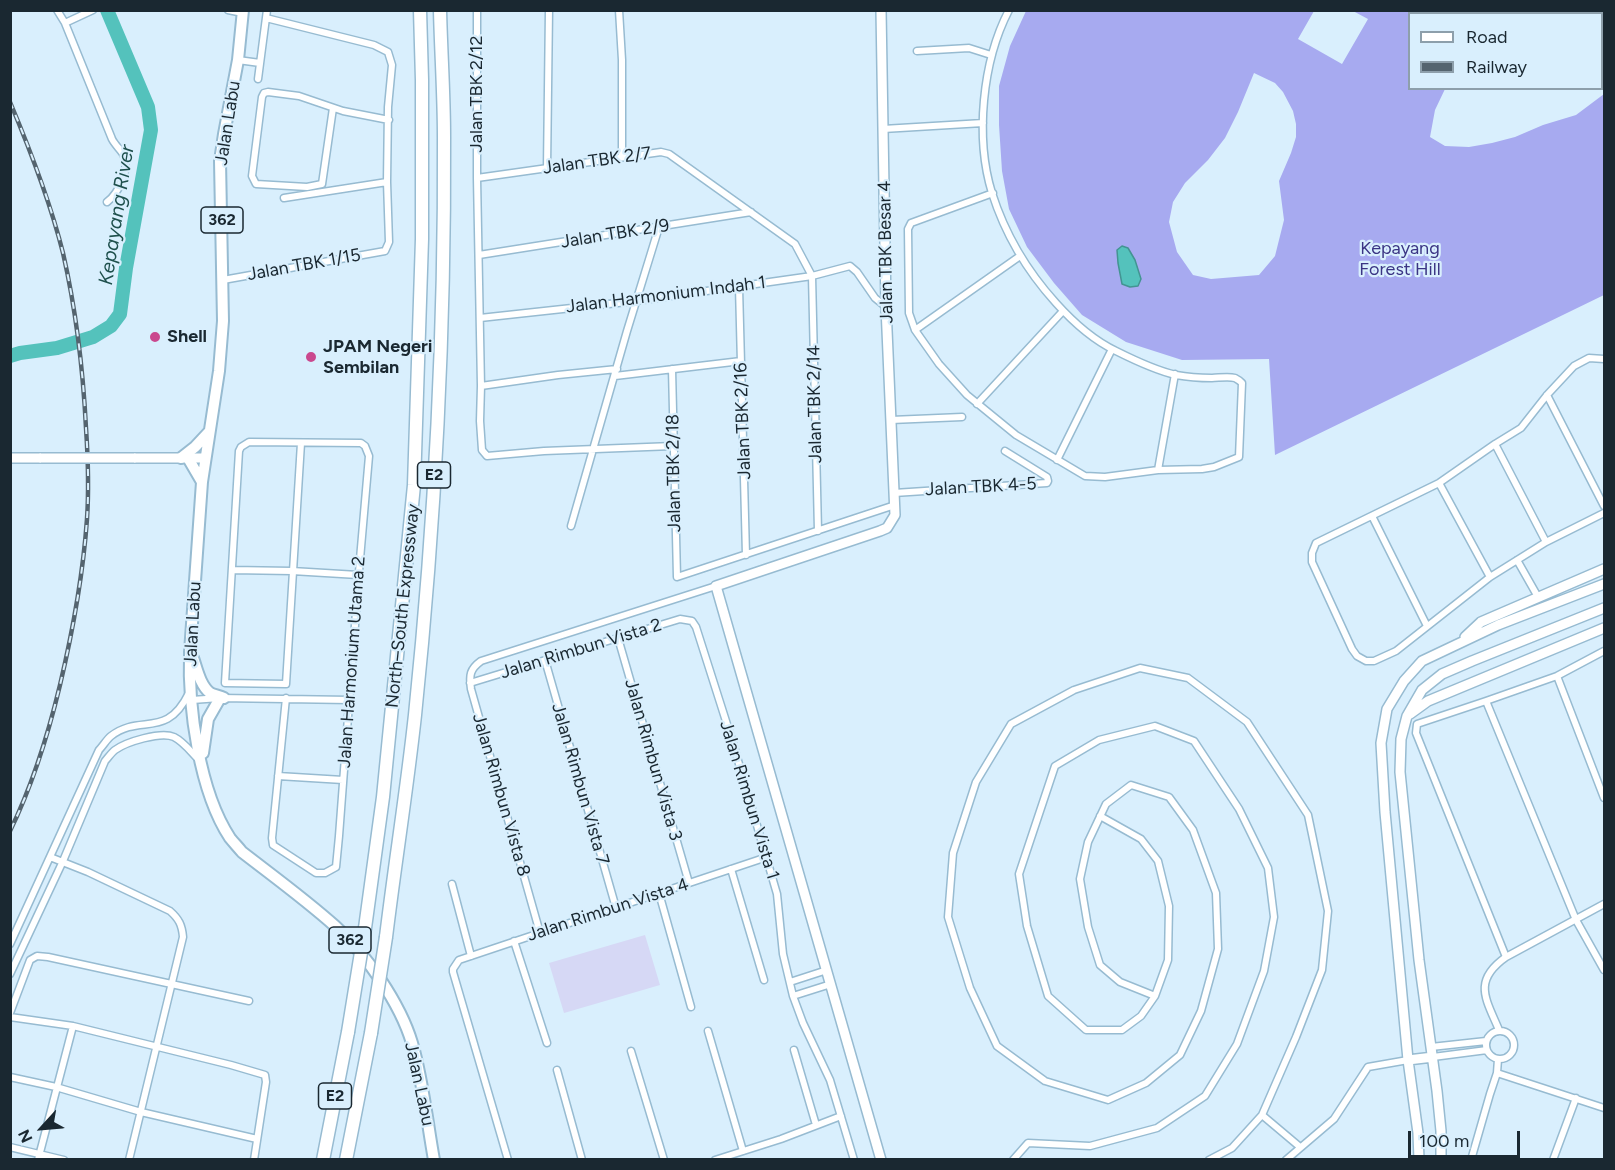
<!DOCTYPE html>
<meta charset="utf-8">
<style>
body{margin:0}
#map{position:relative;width:1615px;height:1170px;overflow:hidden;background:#d9effd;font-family:Figtree,sans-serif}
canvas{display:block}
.frame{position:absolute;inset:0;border:12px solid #1a2831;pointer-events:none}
.legend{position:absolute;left:1408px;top:12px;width:195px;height:78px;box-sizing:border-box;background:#d9effd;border:2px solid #8d9fab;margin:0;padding:8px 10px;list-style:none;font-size:18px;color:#1a2831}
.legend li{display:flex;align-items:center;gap:12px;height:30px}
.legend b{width:30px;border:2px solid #8d9fab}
.north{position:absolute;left:12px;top:1098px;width:60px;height:60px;-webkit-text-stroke:4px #d9effd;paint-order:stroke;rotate:244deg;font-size:16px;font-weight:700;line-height:24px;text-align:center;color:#1a2831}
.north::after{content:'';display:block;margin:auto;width:21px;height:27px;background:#1a2831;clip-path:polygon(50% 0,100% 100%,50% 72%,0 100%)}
.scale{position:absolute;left:1408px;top:1131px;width:112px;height:27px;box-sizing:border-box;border:3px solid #1a2831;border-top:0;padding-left:8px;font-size:18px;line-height:21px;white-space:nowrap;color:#1a2831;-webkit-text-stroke:4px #d9effd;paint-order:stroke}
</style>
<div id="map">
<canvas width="1615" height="1170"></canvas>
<div class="frame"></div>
<ul class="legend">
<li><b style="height:8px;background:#fff"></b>Road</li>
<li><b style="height:8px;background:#54646f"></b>Railway</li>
</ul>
<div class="north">N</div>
<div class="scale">100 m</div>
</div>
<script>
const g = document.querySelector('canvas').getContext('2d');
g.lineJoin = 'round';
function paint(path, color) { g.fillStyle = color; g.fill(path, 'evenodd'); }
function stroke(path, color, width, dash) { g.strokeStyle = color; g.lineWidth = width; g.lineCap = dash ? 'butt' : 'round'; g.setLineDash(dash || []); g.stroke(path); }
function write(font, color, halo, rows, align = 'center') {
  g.font = font + ' Figtree,sans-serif'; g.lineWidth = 4.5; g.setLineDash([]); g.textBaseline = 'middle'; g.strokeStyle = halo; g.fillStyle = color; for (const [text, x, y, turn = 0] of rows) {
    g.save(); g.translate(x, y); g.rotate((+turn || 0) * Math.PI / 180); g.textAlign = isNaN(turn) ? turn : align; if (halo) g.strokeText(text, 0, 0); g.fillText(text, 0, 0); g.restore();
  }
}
paint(new Path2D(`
 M645,935l15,50 -96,28 -15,-50z`), '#d6d8f5');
paint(new Path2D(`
 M1026,11h288l-16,28 44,25 26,-45 -15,-8h136l-3,3h-76v74l35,1 -10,21 -5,27 15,9 24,1 23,-4 23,-6 28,-12 33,-10 28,-21v201l-329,160 -6,-96 -87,1 -56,-18 -44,-27 -28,-32 -27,-36 -18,-38 -7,-38 -3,-46v-39l11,-40zM1254,73l21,10 8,9 10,19 3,13v13l-5,16 -12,28 5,39 -9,36 -16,19 -48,4 -18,-4 -16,-23 -8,-30 4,-20 12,-19 23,-23 17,-22 13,-26z`), '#a7aaf0');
const water = new Path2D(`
 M1122,246l6,2 7,12 6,19 -3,7 -8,1 -8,-3 -4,-21 -1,-13z`);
paint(water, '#54c2bc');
stroke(water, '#439492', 1.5);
stroke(new Path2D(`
 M10,356l10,-3 37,-5 36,-11 18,-11 9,-12 6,-46 25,-138 -3,-23 -41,-97`), '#54c2bc', 14);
const street = new Path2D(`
 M57,10l8,13 47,116c3,6 8,10 11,15 8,14 -5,40 -16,48
 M228,10l15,3
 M477,10v168l4,208 -1,35 2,29 5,6 57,-5 129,-5
 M619,10l3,50v97
 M65,23l28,-13
 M917,51l52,-3 22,7
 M238,60l22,3
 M258,79l9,-69
 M333,108l-11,76 -15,3 -51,-3 -4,-8 10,-79 2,-4 4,-1 31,4 44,15 46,9
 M883,129l100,-6
 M547,168l2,-158
 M477,178l184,-26 8,2 126,90 17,32 6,255
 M993,193l-82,30 -3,6 1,84 6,17 24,34 28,31 49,40 69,41 20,1 53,-7 44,-1 12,-2 25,-10 3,-74c-2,-2 -5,-4 -7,-5 -7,-2 -17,0 -23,0 -12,0 -25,-1 -36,-3 -18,-4 -44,-16 -60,-24 -23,-11 -43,-29 -60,-48 -29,-32 -51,-69 -64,-110 -17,-55 -10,-131 17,-183
 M284,198l103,-16
 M479,255l272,-43
 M223,280l162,-29 4,-9 -2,-60 1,-75 4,-42 -4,-13 -14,-7 -108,-27
 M739,287l7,268
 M480,318l156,-17 176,-25 38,-10 7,6 18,26 11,9
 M915,330l105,-74
 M1604,359l-15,-1 -15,8 -27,29 -26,33 -26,16 -56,39 -123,60 -4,10v9l40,87 5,7 9,5h8l22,-10 94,-74 56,-35 58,-29
 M672,369l5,208 218,-72
 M615,376l126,-15
 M481,386l77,-11 59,-6
 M1547,395l57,111
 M977,404l86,-93
 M891,420l71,-3
 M1495,444l51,98
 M1057,460l55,-111
 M1158,470l17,-96
 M1439,483l51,94
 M894,493l153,-10 1,-2 -1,-4 -42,-26
 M1372,516l55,110
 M571,526l56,-195 32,-104
 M1517,560l21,37
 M232,570l60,1 66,4
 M618,638l71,245
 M545,660l71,248
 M1557,676l47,122
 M470,683l210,-64 12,2 4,6 36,113 45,154 6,60 10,42 10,27 27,57 24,80
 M286,698l-14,140 1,7 43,28h9l11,-6 3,-31 21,-277 9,-103 -4,-10 -4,-3 -112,-1 -8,5 -2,4 -14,232 61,1 15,-241
 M192,700l28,-2 130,2
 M1486,701l90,219 28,50
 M278,776l65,4
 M50,857l38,15 82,39c9,8 12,14 13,26l-54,223
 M731,869l33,111
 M452,884l19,72
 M659,893l32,114
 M540,933l-69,-244c-2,-14 -1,-20 10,-28l235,-75
 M514,941l33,102
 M10,944l89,-194c4,-4 8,-11 12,-14 30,-23 55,4 78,-43
 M1506,957l-90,-224 1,-9 69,-23 71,-25 47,-25
 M10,974l53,-113 42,-100c3,-3 6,-8 10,-11 11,-8 46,-19 59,-13 10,5 17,15 25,23
 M790,982l37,-12
 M793,996l38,-12
 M1155,996l-35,-14 -20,-17 -12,-38 -8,-48 8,-37 18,-38 25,-19 38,12 24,33 23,63 2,56 -17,62 -21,44 -34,28 -38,17 -63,-19 -48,-35 -27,-58 -22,-71 5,-64 23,-71 35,-58 63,-34 66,-22 48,10 59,44 61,93 20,96 -6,59 -26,67 -34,78
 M10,1013l20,-53 7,-4 11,1 201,44
 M10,1017l63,9 158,39 34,10 1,7 -12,78
 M1499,1030c-13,-31 -27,-49 7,-73l98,-53
 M1486 1045a14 14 0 1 1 28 0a14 14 0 1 1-28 0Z
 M708,1031l35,120
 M1431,1047l55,-6
 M794,1050l22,75
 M631,1051l33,109
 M1433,1057l54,-7
 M557,1070l25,90
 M1497,1073l107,35
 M10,1077l46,10 85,25 116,27
 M10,1147l54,13
 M38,1160l35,-134
 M508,1160l-55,-188v-3l6,-9 308,-103
 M715,1160l66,-21 60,-23
 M1013,1160l15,-17 62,3 67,-18 48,-32 32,-52 27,-73 10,-54 -6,-49 -29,-59 -45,-68 -39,-15 -56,14 -44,26 -36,108 8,52 21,70 38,34h36l19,-14 14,-20 13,-36 1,-54 -11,-45 -17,-22 -41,-23
 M1209,1160l23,-12 30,-33 38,32
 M1286,1160l48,-41 34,-52 40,-7
 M1471,1160l19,-66 7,-21 1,-14
 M1553,1160l23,-62`);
const secondary = new Path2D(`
 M881,10l5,297 9,208 -8,13 -7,3 -164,55 165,574
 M10,458h31
 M134,458h71
 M1465,637l16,-15 123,-53
 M1410,714l18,-13 176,-73
 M1408,1060l25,-3
 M1419,1160l-1,-27 -10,-73 -23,-248 -4,-69 6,-34 17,-28 18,-20 76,-36 106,-41
 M1441,1160v-29l-4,-40 -18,-131 -19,-188 1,-33 6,-23 15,-26 20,-16 30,-13 132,-53`);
const primary = new Path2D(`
 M243,10l-5,50 -14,74 -4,27 3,160 -4,50 -17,111 -12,170c-2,55 9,139 40,186 4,5 8,9 12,14 31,24 64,48 93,74 31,28 65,77 77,117 11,38 15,78 22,117
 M181,458l14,-11 14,-15
 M188,458l14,24
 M193,658c4,11 7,27 17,35 4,2 10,3 14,5
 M203,753l5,-34 12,-21`);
const highway = new Path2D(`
 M365,928l18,-131 31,-312 8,-246v-159l-2,-70
 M386,937c9,-74 21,-148 29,-222 20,-192 30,-386 29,-578 0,-42 -3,-85 -4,-127
 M323,1160l25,-128
 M346,1160l25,-127`);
stroke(street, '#97bbd1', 9);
stroke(secondary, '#97bbd1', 12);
stroke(primary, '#97bbd1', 14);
stroke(highway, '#97bbd1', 15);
stroke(street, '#fff', 6);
stroke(secondary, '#fff', 9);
stroke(primary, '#fff', 10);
stroke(highway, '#fff', 12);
const rail = new Path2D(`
 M10,102c21,50 40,99 53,151 13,57 20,116 23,175 2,30 3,61 1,91 -4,56 -14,111 -27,166 -12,50 -27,99 -50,146`);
stroke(rail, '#54646f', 4.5);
stroke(rail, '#d9effd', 2, [7]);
const secondaryBridge = new Path2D(`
 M41,458h93`);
const highwayBridge = new Path2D(`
 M348,1032l17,-104
 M371,1033l15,-96`);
stroke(secondaryBridge, '#97bbd1', 12, []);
stroke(highwayBridge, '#97bbd1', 15, []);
stroke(secondaryBridge, '#fff', 9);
stroke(highwayBridge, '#fff', 12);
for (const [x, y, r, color] of [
 [155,337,6,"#ca488e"],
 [311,357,6,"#ca488e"]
]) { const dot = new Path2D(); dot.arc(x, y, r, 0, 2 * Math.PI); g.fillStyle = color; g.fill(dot); stroke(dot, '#d9effd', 2); }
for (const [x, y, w] of [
 [222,220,42],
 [434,475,33],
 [350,940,42],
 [335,1096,33]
]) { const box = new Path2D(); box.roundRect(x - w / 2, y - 13, w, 26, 4.5); g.fillStyle = '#d9effd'; g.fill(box); stroke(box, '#1a2831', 1.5); }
write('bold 16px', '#1a2831', null, [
 ["362",222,220],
 ["E2",434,475],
 ["362",350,940],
 ["E2",335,1096]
]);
write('18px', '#1a2831', '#d9effd', [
 ["Jalan TBK 2/12",477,94,-90],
 ["Jalan Labu",228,123,-81],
 ["Jalan TBK 2/7",597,161,-8],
 ["Jalan TBK 2/9",615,234,-9],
 ["Jalan TBK Besar 4",886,252,-91],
 ["Jalan TBK 1/15",304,265,-10],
 ["Jalan Harmonium Indah 1",666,295,-7],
 ["Jalan TBK 2/14",815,404,-91],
 ["Jalan TBK 2/16",743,421,-92],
 ["Jalan TBK 2/18",674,473,-91],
 ["Jalan TBK 4-5",981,487,-3],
 ["North–South Expressway",403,606,-84],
 ["Jalan Labu",193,624,-87],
 ["Jalan Rimbun Vista 2",581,649,-17],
 ["Jalan Harmonium Utama 2",352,662,-86],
 ["Jalan Rimbun Vista 3",653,760,74],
 ["Jalan Rimbun Vista 7",580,784,74],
 ["Jalan Rimbun Vista 8",501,795,74],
 ["Jalan Rimbun Vista 1",749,800,73],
 ["Jalan Rimbun Vista 4",608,910,-18],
 ["Jalan Labu",419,1084,78]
]);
write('18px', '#3a3484', '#d9effd', [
 ["Kepayang",1400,249],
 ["Forest Hill",1400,270]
]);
write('bold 18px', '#1a2831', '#d9effd', [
 ["Shell",167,337],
 ["JPAM Negeri",323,347],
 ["Sembilan",323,368]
], 'left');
write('italic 20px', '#1f504d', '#d9effd', [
 ["Kepayang River",117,215,-81]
]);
</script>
